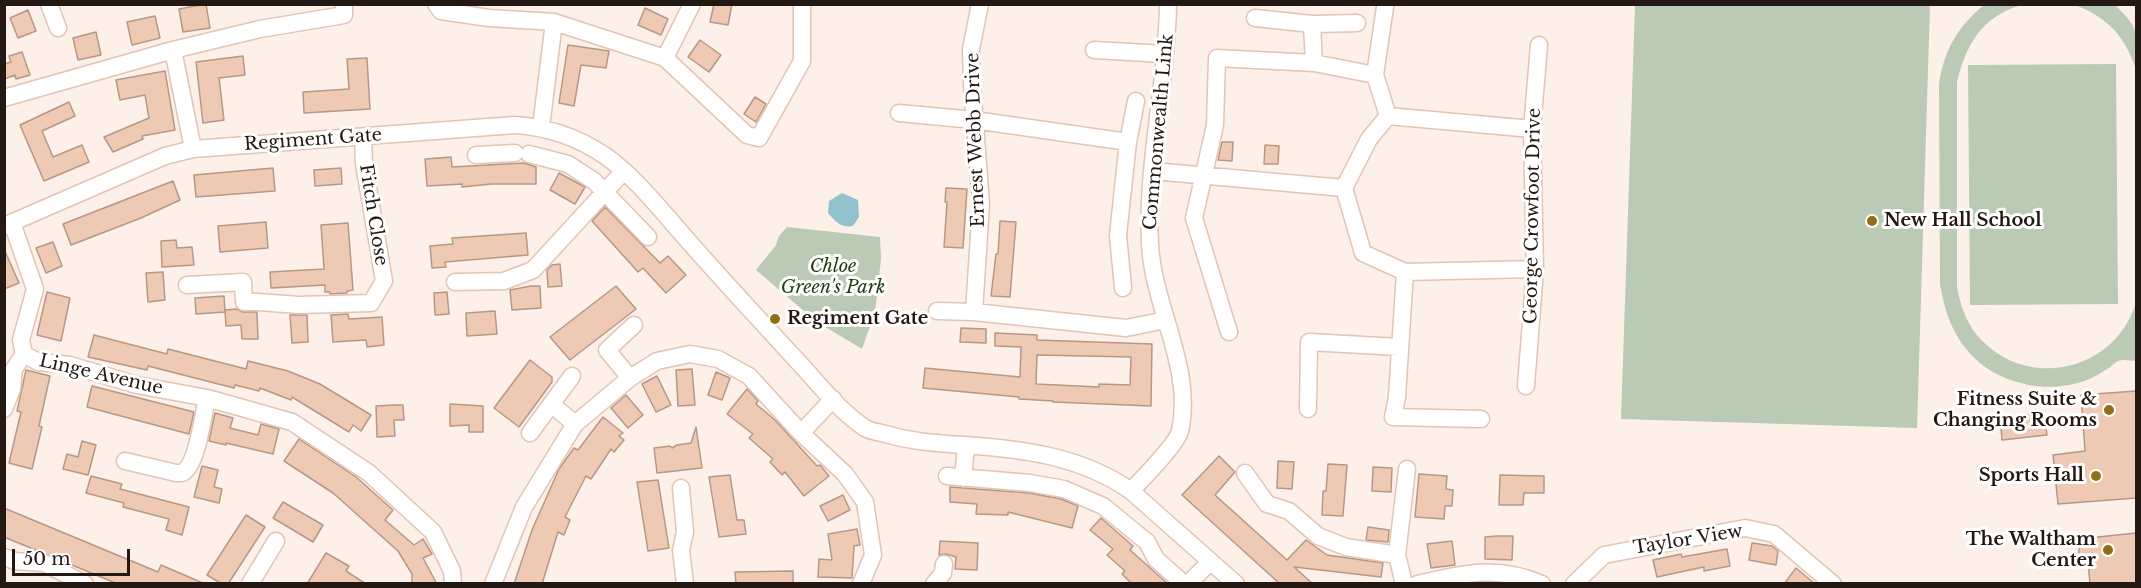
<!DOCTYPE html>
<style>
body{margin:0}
#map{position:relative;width:2141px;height:588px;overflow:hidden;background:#fdf0e9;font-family:"Libre Baskerville",serif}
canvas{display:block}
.frame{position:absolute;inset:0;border:6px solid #241912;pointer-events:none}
.scale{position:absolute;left:12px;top:549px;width:118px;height:27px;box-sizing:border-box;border:3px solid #241912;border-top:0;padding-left:8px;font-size:18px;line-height:21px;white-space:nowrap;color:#241912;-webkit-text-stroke:4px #fff;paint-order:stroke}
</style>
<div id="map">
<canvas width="2141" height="588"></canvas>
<div class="frame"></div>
<div class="scale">50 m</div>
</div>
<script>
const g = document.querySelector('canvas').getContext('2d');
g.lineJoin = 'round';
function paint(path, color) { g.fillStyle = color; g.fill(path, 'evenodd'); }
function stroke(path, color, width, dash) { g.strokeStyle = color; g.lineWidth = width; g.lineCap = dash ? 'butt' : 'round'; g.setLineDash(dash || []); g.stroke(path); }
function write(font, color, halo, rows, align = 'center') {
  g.font = font + ' "Libre Baskerville",serif'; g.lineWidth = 6; g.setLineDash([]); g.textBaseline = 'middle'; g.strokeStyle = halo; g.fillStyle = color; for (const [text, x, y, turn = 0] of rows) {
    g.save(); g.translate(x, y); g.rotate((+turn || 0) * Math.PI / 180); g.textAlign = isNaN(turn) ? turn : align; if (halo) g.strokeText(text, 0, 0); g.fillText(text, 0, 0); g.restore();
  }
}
paint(new Path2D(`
 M1635,5h295l-13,423 -296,-9z
 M1984,5h37c-39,12 -55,39 -64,77v205c3,17 9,34 19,47 48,58 138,39 160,-31v58c-5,0 -13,-2 -18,0 -4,2 -7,6 -11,8 -10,7 -22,13 -34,15 -35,9 -82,-4 -105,-33 -17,-19 -24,-43 -28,-67l-1,-200c5,-34 19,-58 45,-79z
 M2075,5h40c26,25 22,28 21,64 -12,-34 -28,-51 -61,-64z
 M2116,64l2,240 -148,1 -2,-240z
 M787,227l93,10 1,22 -6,53 -13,37 -45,-27 -61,-52 20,-25 3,-9z`), '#bbcab4');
paint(new Path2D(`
 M842,193l16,7 1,17 -6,9c-12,2 -17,-4 -25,-13l1,-12z`), '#93c1cc');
const building = new Path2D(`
 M206,4l4,24 -27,4 -4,-23z
 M714,4h18l-4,21 -18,-3z
 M645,8l23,11 -7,16 -23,-10z
 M28,10l8,21 -18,7 -8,-20z
 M155,16l5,22 -28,7 -5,-23z
 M96,32l5,23 -23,5 -5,-22z
 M700,40l21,15 -12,17 -21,-15z
 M568,45l41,6 -3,17 -25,-3 -7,41 -15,-3z
 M22,52l8,23 -14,4 -1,-4 -11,4v-15l7,-2 -2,-6z
 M243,56l2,19 -26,3 5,42 -21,3 -7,-61z
 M367,58l3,51 -66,4 -1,-21 46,-3 -2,-30z
 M165,71l10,59 -33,6 1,3 -30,13 -9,-15 45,-19 -4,-23 -25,5 -4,-20z
 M755,97l11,7 -10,18 -12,-8z
 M69,102l6,14 -33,15 11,26 29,-12 7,17 -45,19 -24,-56z
 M1222,142h11l-1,19 -14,-1z
 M1265,145l14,1 -1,18h-14z
 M451,157l1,10 72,-4 12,4v17h-45l-29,3v-3l-35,2 -2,-27z
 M273,168l2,23 -79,6 -2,-22z
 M341,168l1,16 -27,2 -1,-16z
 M559,173l26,14 -10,17 -25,-14z
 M173,181l7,19 -39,18 -70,27 -8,-21z
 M946,188l21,1 -4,59 -19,-1 3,-45h-2z
 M605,207l55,56 8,-7 18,19 -20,18 -23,-25 -5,4 -46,-51z
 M1000,221l16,1 -6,75 -19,-1 5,-42h2z
 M266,222l2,26 -48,4 -2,-26z
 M348,223l5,67 -6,1v2l-17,1v-2h-5v-7l-54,3 -1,-16 54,-3 -3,-44z
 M526,233l2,22 -83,7 1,5 -14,1 -2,-22 23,-2 -1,-6z
 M176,240l1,8 15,-1 2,18 -32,2 -1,-26z
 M53,242l9,24 -16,7 -10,-25z
 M4,249l15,34 -15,6z
 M560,264l2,22 -14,1 -1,-17 5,-5z
 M163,272l2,28 -17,2 -2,-29z
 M531,286h9l1,22 -29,2 -2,-20z
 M616,286l20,23 -66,51 -20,-23z
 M47,292l23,6 -9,43 -24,-6z
 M447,292l2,22 -14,1 -1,-22z
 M224,296l1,16 -29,2 -1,-16z
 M237,309l6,3h14l1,27h-16l-1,-14 -15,1 -1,-16z
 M495,311l2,23 -30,2 -1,-23z
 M348,314l1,5 33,-2 2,28 -17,2 -1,-7 -33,2 -2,-27z
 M290,315h17l1,27 -16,1z
 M961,328l25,1v14l-26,-1z
 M995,333l42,2v5l115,4 -1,62 -98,-4v-1l-34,-2v-2l-96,-9 2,-20 95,9 1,-30 -26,-1zM1037,355l94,2 -1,28 -31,-1v3l-63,-3z
 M94,335l73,19 1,-5 78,20 2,-8 40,10 32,13 51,31 -10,16 -8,-6 -4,7 -57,-35 -1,3 -31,-12 -1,3 -24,-6 -1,3 -86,-22 -1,4 -59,-13z
 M530,360l22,17v5l-33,45 -25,-19z
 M692,369l3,36 -17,1 -2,-36z
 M26,370l24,6 -11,50 3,1 -10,42 -23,-6 12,-51 -4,-1z
 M716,372l14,6 -8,22 -14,-5z
 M657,376l14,29 -15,7 -14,-28z
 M92,386l102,26 -5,22 -102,-27z
 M747,389l11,12 -2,3 19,16 42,46 3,-1 9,11 -25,20 -19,-24 -3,3 -12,-13 3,-3 -24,-21 4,-4 -26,-20z
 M2136,391v107l-78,6 -5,-49 32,-4 -4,-56z
 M626,395l17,20 -15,13 -17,-20z
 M450,404l33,2v26h-14v-7l-19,1z
 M394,405h9l1,15h-10l1,16 -18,1 -1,-31z
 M215,413l18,5 -3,10 28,7 3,-11 18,5 -6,25 -47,-11v2l-17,-4z
 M2044,413l3,22 -45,5 -2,-23z
 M603,417l20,16 -4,3 5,4 -10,12 -3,-3 -20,30 -5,-3 -21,41 5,3 -6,15 -6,-3 -16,52h-28l18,-54 27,-61 15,-21 4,2z
 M696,427l6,41 -45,5 -3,-25 16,-2 2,2 5,-3 14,-2z
 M299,439l57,38 37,33 -8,10 29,25 9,-6 9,15 -9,4 14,26h-25v-10l-14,-23 -65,-58 -49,-32z
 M82,441l14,4 -8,30 -25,-6 4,-15 11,3z
 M1219,456l16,16 -20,23 72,65 19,-20 21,15 56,8 -2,14 -87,-10 19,17h-33l-98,-89z
 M1278,461l16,1 -2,27 -15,-1z
 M1328,464l19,1 -4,51 -21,-1 1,-24h3z
 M202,466l16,4 -4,17 8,2 -3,14 -25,-6z
 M1373,467l19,1 -1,24 -19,-1z
 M1419,474l28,2 -1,13 7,1 -1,16h-7l-1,13 -29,-2z
 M730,475l7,45h7l2,14 -27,3 -10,-60z
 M1500,475l44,1v17h-20l-1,12h-24z
 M91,476l31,8 -2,5 69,18 -7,28 -16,-5 3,-11 -46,-12 1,-4 -38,-10z
 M658,480l11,68 -21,3 -11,-69z
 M950,487l79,6 32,6 17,7 -6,22 -64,-16v3l-32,-1 1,-10 -27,-2z
 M843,495l7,15 -22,11 -8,-15z
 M283,502l40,23 -10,17 -40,-24z
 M4,508l154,64 3,-7 44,19h-87l-114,-47z
 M246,515l19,12 -37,57h-6l-15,-9z
 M1101,518l32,28 -3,4 38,34h-36l-10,-10 3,-3 -18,-16 6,-6 -23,-19z
 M1368,527l21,3 -1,12 -22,-2z
 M857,529l3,16 -6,1 -2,32 -34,-1 1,-18 13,1 -4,-26z
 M2136,533v51h-46l-2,-22h-9v-23z
 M1496,536h17l-1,24 -27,-1v-22z
 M940,541l38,2 -1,27 -22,-1 1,-12 -10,-3 -7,1z
 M1452,541l3,24 -24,3 -4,-24z
 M1752,543l20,3 6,5 -2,14 -27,-5z
 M1727,549l3,17 -26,5v-4l-47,10 -4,-17 28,-6 1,3z
 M326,553l23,13 -3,5 20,13h-59z
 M1796,568l19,16h-31z
 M793,571v13h-57l-1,-12z`);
paint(building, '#eec9b4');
stroke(building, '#b69887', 1.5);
const street = new Path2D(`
 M49,4l9,24
 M436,4l5,7 48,7 65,4 111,36 82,77 12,3 43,-77v-57
 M1385,7l-10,68 13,41
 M1255,18l57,6 45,-1
 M1312,24l2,39
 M173,50l87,-21 84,-14v-11
 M1094,50l71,4
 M665,58l27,-54
 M4,98l169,-48 20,99
 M899,113l75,7 154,22
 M541,127l13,-105
 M1532,129l-144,-13 -19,23 -25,49 19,65 42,19 130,-3
 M529,154l39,10 26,17 54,56
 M476,155l39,-2
 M1153,171l191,17
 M12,223l23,66 -14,51 3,14 14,8 32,3 67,20 70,13 85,24 77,51 64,59 19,39 1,13
 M4,226l161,-70 28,-7 322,-24c32,2 62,12 89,30 33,23 59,58 86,88 37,42 75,83 113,124 18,20 39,46 62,61 5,3 12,4 17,5 30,9 50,10 81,12 60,4 118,11 168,46l105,93
 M1405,272l-8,125 -4,20 88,2
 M455,282l49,-1 29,-11 90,-98
 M187,285l56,-3 1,20h14l41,3 72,-2 13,-22 -20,-117 -1,-27
 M1123,288l-5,-53 10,-93 8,-41
 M937,311l37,1 152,16 40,-8
 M974,312l7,-108 -9,-119 -1,-36 9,-45
 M1229,332l-35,-114 21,-93 2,-67 97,5 61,12
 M630,378l-23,-28 27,-25
 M1526,386l9,-117 -3,-140 7,-84
 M551,404l24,20
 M4,409l8,-20 2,-20 10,-15
 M1308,409l1,-67 90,5
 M530,433l42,-57
 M801,433l32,-34
 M125,461l51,12c5,0 6,1 9,-2 13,-11 18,-56 22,-73
 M1245,473l22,31 22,7 29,25 28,11 51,8 7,29
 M947,476l83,7 34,6 39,17 44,36 9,17 28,25
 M963,478l3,-32
 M681,488l4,44 -4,18 4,34
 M1131,491c11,-12 46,-47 49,-60 14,-63 -27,-124 -30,-187 -4,-80 17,-159 18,-240
 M1397,555l10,-86
 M4,557l11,4 29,2 41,21
 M250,584l26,-43
 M493,584l31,-77 51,-83 55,-46 27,-17 33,-7 28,5 31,17 52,57 44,41 20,28 8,53 -12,29
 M934,584l9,-11 1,-9
 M1188,584l22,-22
 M1417,584c46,-10 78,-20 125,0
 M1574,584l30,-29 141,-27 29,6 59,50`);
stroke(street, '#e3c4b2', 19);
stroke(street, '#fff', 16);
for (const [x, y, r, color] of [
 [1872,221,6,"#916f15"],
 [775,319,6,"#916f15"],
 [2109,410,6,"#916f15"],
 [2096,476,6,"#916f15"],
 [2108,550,6,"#916f15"]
]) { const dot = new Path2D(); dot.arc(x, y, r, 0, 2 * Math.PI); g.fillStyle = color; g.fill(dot); stroke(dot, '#fff', 2); }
write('18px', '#241912', '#fff', [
 ["Commonwealth Link",1159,132,-85],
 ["Regiment Gate",313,140,-4],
 ["Ernest Webb Drive",976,140,-92],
 ["Fitch Close",373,215,81],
 ["George Crowfoot Drive",1533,216,-89],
 ["Linge Avenue",101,375,13],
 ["Taylor View",1688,540,-9]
]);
write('bold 18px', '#241912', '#fff', [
 ["New Hall School",1884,221,"left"],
 ["Regiment Gate",787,319,"left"],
 ["Fitness Suite &",2097,400],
 ["Changing Rooms",2097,421],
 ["Sports Hall",2084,476],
 ["The Waltham",2096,540],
 ["Center",2096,561]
], 'right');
write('italic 18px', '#1e3c0d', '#fff', [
 ["Chloe",833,267],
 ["Green's Park",833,288]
]);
</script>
